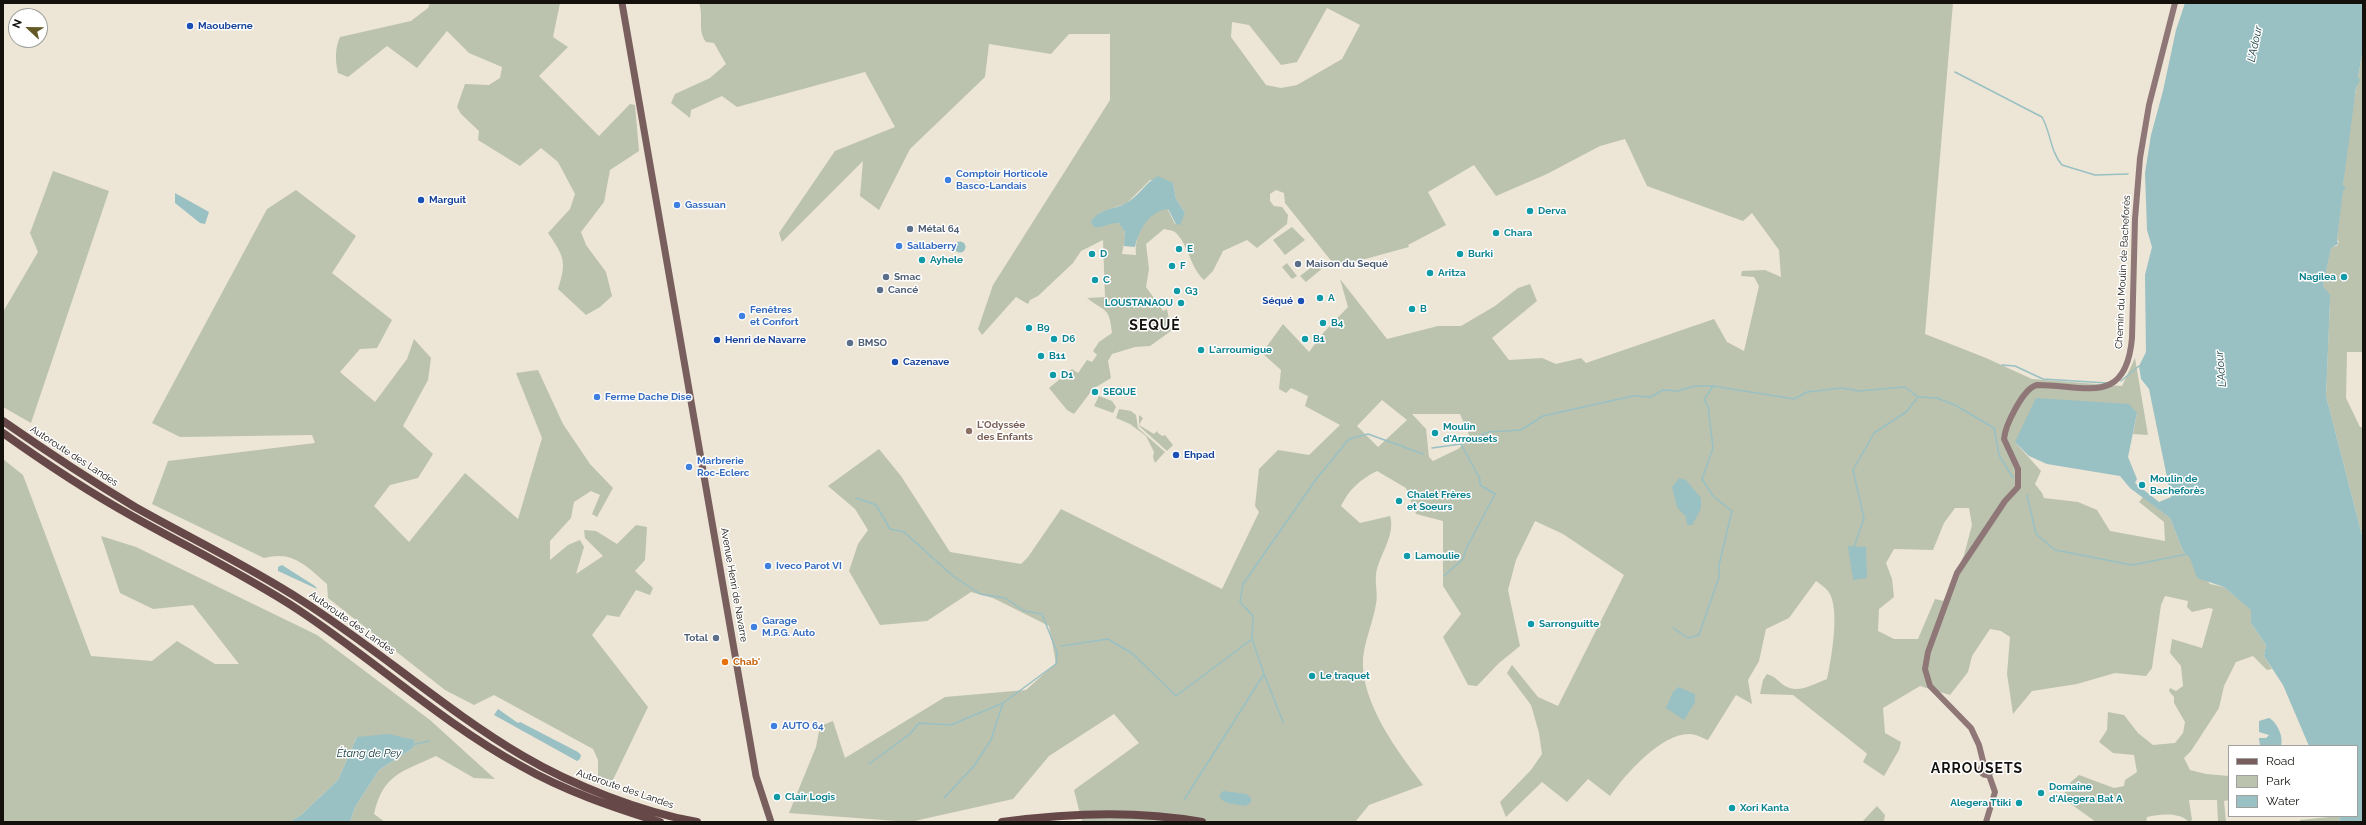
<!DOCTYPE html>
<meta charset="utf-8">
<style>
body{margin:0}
#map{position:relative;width:2366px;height:825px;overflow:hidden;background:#ede5d6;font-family:Raleway,sans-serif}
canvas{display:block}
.frame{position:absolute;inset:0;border:4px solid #14110c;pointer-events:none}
.legend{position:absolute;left:2228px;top:745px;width:130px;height:72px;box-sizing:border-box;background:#fff;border:1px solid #a1a09e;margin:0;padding:5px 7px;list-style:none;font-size:12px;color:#14110c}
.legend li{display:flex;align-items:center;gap:8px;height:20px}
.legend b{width:20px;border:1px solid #a1a09e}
.north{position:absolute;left:8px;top:8px;width:40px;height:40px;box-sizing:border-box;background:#fff;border:1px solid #a1a09e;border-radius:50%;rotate:292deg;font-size:11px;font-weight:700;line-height:16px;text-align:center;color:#14110c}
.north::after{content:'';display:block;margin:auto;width:14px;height:18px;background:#645825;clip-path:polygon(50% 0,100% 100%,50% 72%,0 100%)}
</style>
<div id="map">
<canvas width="2366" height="825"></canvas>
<div class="frame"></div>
<ul class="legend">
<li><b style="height:5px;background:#795e5e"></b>Road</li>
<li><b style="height:11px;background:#bbc3af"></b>Park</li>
<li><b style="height:11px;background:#99c0c3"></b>Water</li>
</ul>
<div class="north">N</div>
</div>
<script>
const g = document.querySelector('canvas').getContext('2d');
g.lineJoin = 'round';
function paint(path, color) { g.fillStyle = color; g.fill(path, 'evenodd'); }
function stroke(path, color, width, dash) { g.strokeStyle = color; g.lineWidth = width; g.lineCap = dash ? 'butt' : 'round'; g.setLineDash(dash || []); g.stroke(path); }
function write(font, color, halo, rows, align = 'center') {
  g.font = font + ' Raleway,sans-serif'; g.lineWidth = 3; g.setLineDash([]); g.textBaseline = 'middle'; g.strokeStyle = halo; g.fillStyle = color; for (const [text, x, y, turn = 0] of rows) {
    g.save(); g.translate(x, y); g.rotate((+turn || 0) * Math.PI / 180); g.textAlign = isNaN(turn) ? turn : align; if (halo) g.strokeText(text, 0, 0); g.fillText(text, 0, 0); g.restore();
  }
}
paint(new Path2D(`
 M430,3h130l-7,34 15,10 -29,29 60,60 31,-32 5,1 4,46 -29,19 -6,32 -23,30 5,13 20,27 6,24 -12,11 -14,8 -28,-26c9,-27 6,-33 -10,-56l22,-24 5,-15 -17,-32 -17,-14 -21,18 -42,-26 1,-9 -18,-17 -4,-7 8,-23 24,1 11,-7 2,-11 -33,-14 -22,-22 -30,37 -30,-22 -39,31 -10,-4c-3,-13 -3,-25 2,-36l71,-16 17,-13z
 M699,3h1254l-28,331 61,24 46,21 90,7 13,-28 13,77 -15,-1 4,-21 -122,29 26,29 -6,13 7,9 2,5 34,4 19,8 13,21 55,10 -1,-19 -25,-20 4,-5 27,21 13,33 7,6 4,10 16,17 14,3 28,23 -1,13 15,22 -2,11 8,13 -5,1 -14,-14 -17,6 -12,24 -5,22 -28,43 -7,7 6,12 16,4 23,2v24l-5,1 2,21h-8l-1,-22h-28l3,20 -3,2c-10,-10 -28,-8 -42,-5l-1,5h-50l-32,-23 1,-12 14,-12 35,13 10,-2 1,-6 12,-8 -3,-17 -21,-2 -14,-11 8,-12 1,-18 16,3 14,18 15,12 22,-2 8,-10 2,-11 -11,-19v-6l-5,-6 1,-3 6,3 7,-5 -2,-20 -11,-13 2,-14 30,9 11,-39 -4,-1 -17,4 -5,-5 1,-6 -23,-5 -4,9 -9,63 -6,8 -31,-3 -38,11 -45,7 -19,23 -6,-40 3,-37 -9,-6 -11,-2 -18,27 -4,16 -18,23 -30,-9 -37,22 2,25 16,9 -2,8 -15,26 -21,-14 4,-8 -2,-2 -72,-57 -33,-1 3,-14 4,-6c11,4 10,7 18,12 13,8 29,-2 42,-7 4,-19 14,-72 1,-88 -3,-4 -8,-7 -12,-10l-27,37 -23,11 -7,32 -11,19 4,24 -16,-9 -28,45c-5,-2 -13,-6 -18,-6 -29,-1 -65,41 -80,62l-22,-17 -21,23 -25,-20 -36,35 -6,-15 31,-32 11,-16 -3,-21 -8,-28 -24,-32 5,-8 26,32 20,9 66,-131 -61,-41 -28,-13 -19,39 -8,30 12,56 -21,17 -22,23 -9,-1 -25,-48 18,-23 -18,-28v-65l-27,-7 -10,-26 -29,-17c-16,8 -28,18 -36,35l19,17 30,-7c6,19 -11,39 -14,58 -1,10 2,21 0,30 -3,18 -11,36 -13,54 -3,44 35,94 60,127l-54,20 -14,17h-273l-8,-32 65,-47 -25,-29 -65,42 -36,43 -103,23 -121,-9 27,-66 4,-21 13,-5 12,37 100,-61 81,-7 30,-27 -7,-37 -56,-28 -22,-6 -44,29 -47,4 -31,-54 9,-27 10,-14 -13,-21 -27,-23 51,-37 22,27 49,76 71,12 7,-7 33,-48 161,80 37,-77 -4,-6 4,-37 19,-19 31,5 31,-30 -35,-19 3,-10 -17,-8 -5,5 -7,-4 2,-19 -19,-17 21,-29 26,28 15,-20 24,-25 -8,-28 47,60 51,-13h23l34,-20 23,-18 12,-4 7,17 -45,37 17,22 33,-2 14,6 25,-6 5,5 128,-44 13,23 17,9 15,-65 -5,-9 -13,-1 1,-5 23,-1 16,7 -2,-27 -27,-37 -9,8 -96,-35 -22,-47 -25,7 -53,28 -51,22 -22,-31 -46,27 18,33 -38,20 1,2 -73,20 -51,-64 -1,-10 -8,-3 -6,4v7l4,5 8,1 6,8 -1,9 -30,24 -10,-8 -24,11 -10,20 -9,9c-14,-13 -15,-34 -28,-47 -3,-3 -8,-3 -12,-4l-18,15 3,25 -3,18 17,24 4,-2 4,22 -21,15 -15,1 -23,7 -4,7 3,17 -18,11 -19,25 -7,-4 -18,-22 23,-19 6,4 9,-13 5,2 5,-7 -4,-4 6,-9 13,-9c-3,-27 -6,-20 -25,-35l18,-1 -2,-57 -22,11 -8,12 -35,33 -8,4 -2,4 -12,-7 -34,38 -4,-6 15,-44 117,-185v-66h-41l-18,20 -62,-10 -4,33 -75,72 -31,61 -19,-14 3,-35 -81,81 -3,-9 56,-82 60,-24 -30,-55 -128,35 -15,-11 -31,14 -1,8 -19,-15 4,-9 35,-16 16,-14 -12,-21 -8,-1c-9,-12 -2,-26 -7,-39zM1327,8l33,17 -18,34 -45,26 -16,3 -15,-3 -35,-48 1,-15 17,3 32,40 16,-3zM1150,180l23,3 3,16 9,14 -10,11 -8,-16c-21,4 -33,27 -31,47l-14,-1c2,-11 8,-27 -6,-32l-10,1 -7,-10 28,-10zM1382,400l25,20 -29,27 -21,-21zM1412,414h48l10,23 -12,12 -25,12 -4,-4 -3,-28zM1955,508h14l3,17 -8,30 -20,46 -9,-2 -17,40h-24l-16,-8 1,-22 15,-12 -2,-18 -6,-16 8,-14 39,1 11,-27z
 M2363,48v304h-16l-1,46 14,29h3v112l-37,-143 4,-95 -7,-15 8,-39 6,-1 2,-4 -2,-3 11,-102z
 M53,171l56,20 -78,232 -28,-16v-95l35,-60 -8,-19z
 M296,190l60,46 -24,37 60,47 -15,28 -17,1 -20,23 35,30 32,-43 7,-20 17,19 -3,22 -25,46 30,28 -15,24 -28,7 -16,21 35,36 56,-69 53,46 24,-81 -26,-65 22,-3 25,54 27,40 23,24 -16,29 -5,-3 8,-19 -9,-4 -17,11 -3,16 -21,23v19l18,-15 12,-5 4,7 -8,27 27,-18 -18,-18 -1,-8 12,1 21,13 19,-19 11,2 -2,33 -10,11 18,17 -3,7 -14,-5 -17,27 -12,-2 -15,20 56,72 -37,77 -13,-7v-17l-5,-11 -99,-54 -20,10 -29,-15 -117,-92 -1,-14c-20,-18 -35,-34 -63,-26l-112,-54 16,-43 147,-18 -3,-8 -132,2 -28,-14 115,-214z
 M1292,227l13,13 -20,15 -12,-15z
 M1321,260l4,6 -19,16 -6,-6z
 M1287,263l10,13 -5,3 -10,-12z
 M1099,396l13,5 4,6 -3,6 -19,-7z
 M1119,409l12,2 5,4 2,13 27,24 -10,11 -2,-6 1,-5 -8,-16 -16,-12 -14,-6z
 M1139,415l4,3 -4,7 15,9 4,-4 -1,2 5,4 3,-1 8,10 -6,6 -28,-25z
 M3,459l20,16 68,181 61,5 25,-20 38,23h24l-46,-59 -40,4 -33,-16 -19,-57 35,11 181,88 113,85 65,59 -21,-1 -38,-22c-34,16 -53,18 -62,58l11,8h-35l5,-15 24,-37 34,-22 2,-8 -58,-3 -19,43 -37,35 -11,7h-287z
 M1877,806l8,9 -1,6 -22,1z
 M2339,816l1,6h-40v-2z`), '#bbc3af');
paint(new Path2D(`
 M2185,3h178v46l-5,28 2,3 -4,8 -13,97 3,3 -3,3 -6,48 1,5 -7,4 -8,38 7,9v6l-4,95 37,143v283h-23l-1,-6h18v-70h-48l-26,-61 -19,-29 2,-11 -15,-22v-13l-27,-23 -27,-9 -7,-20 -7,-7 -13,-33 -40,-30 -10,-12 -73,-12 -18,-8 -14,-14 21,-44 93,6 8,9 -9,44 9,22 -2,4 24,19 12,-5 -22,-108 -8,-10 -2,-13 7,-14 -1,-77 7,-28 -5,-17 -2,-57 6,-38 12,-44 13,-61z
 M1158,176l15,7 3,16 9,14 -5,12 -4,-1 -8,-15c-19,2 -29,21 -33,38l-11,-1 1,-14 -6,-9c-10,-1 -17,6 -25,4l-3,-5c8,-14 23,-12 35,-19 12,-6 19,-20 32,-27z
 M175,193l34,19 -4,12 -5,-1 -25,-20z
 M954.5 247a5.5 5.5 0 1 1 11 0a5.5 5.5 0 1 1-11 0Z
 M1679,478l7,2 15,18v11l-9,16h-5l-1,-8 -9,-10 -5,-20z
 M1848,546l18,1 1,31 -14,2z
 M282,565l33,21 2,3 -39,-18v-4z
 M1678,687l17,7v8l-11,18 -18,-12 7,-16z
 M498,709l20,14 2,-1 58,30 3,3 -1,4 -3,2 -83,-46z
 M2269,718c8,4 15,19 12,28h-21l-1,-8h7l3,-3 -10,-3v-11z
 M388,734l27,6 -2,8 -34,22 -24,37 -5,15h-60l11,-7 37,-35 19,-43z
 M1223,791l23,3 5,4v4l-5,4c-8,-2 -23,-1 -27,-10z`), '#99c0c3');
stroke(new Path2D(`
 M1955,72l87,45c9,16 8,34 20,48l33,10 33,-1
 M2002,365l13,1 28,13 64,4
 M2121,381l18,-15
 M1432,448l29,-4 27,-12 33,-2 22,-14 90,-20 18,1 12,-7 15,1 17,-5h18l81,13 13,-7 35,-4 17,3 46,-4 13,10 19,1 18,7 39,23 5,27 14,23
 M2027,495l9,39 19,16 77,15 56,-11
 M856,498l20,7 14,24 14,3 49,44 27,18 25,4 19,13 18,3 15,38 -1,12 -53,39 -12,37 -17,26 -30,32
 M1854,547l10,-29 -11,-48 21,-37 32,-21 12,-15
 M1444,576l19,-17 3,-10 29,-55 -15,-9v-6l-19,-35
 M1673,628l15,10 11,-3 20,-58v-12l13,-54 -19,-15 -11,-17 11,-31 -5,-42 -4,-6 9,-14
 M1061,646l47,-7 25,15 43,42 76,-57 1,-23 -13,-14 3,-18 74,-106 32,-39 19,-5 55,20
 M1264,674l19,48
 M412,745l17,-4
 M869,764l41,-30 9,-11 32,2 52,-22
 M1184,800l80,-126 -12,-35`), '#99c0c3', 1.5);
stroke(new Path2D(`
 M1981 770a5 5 0 1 1 10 0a5 5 0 1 1-10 0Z
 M1984,765l-5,-20 -8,-17 -41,-42 -5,-17 3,-17 29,-79 48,-72 13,-14v-18l-14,-30c1,-13 19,-51 33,-54 48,0 89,22 95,-47l3,-119 5,-61 9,-53 26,-102
 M1986,822l9,-30 -6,-17`), '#8f7777', 6);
stroke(new Path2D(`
 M622,3l134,773 15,46`), '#795e5e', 7);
stroke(new Path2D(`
 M3,421c43,30 87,59 132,86 55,31 113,59 166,93 77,49 144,110 222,156 49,29 118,56 174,66
 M3,433c42,30 84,58 129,83 55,31 113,59 165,93 76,50 144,113 224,157 44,25 91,41 139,56
 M1002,822c66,-9 134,-12 200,0`), '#674849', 8);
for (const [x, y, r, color] of [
 [190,26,4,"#1a4fb4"],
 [948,180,4,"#3f7fe0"],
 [421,200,4,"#1a4fb4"],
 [677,205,4,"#3f7fe0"],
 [1530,211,4,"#0f9aa8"],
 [910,229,4,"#5c6f8a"],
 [1496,233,4,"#0f9aa8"],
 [899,246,4,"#3f7fe0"],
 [1179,249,4,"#0f9aa8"],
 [1092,254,4,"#0f9aa8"],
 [1460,254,4,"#0f9aa8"],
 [922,260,4,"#0f9aa8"],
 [1298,264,4,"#5c6f8a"],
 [1172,266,4,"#0f9aa8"],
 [1430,273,4,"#0f9aa8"],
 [886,277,4,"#5c6f8a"],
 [2344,277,4,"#0f9aa8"],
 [1095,280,4,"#0f9aa8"],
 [880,290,4,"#5c6f8a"],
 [1177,291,4,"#0f9aa8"],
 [1320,298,4,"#0f9aa8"],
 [1301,301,4,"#1a4fb4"],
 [1181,303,4,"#0f9aa8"],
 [1412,309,4,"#0f9aa8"],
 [742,316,4,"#3f7fe0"],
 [1323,323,4,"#0f9aa8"],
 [1029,328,4,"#0f9aa8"],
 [1054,339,4,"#0f9aa8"],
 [1305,339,4,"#0f9aa8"],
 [717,340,4,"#1a4fb4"],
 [850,343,4,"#5c6f8a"],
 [1201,350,4,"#0f9aa8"],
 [1041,356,4,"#0f9aa8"],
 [895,362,4,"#1a4fb4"],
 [1053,375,4,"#0f9aa8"],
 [1095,392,4,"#0f9aa8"],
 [597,397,4,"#3f7fe0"],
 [969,431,4,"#8d6e63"],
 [1435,433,4,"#0f9aa8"],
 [1176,455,4,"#1a4fb4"],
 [689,467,4,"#3f7fe0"],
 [2142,485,4,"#0f9aa8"],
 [1399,501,4,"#0f9aa8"],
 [1407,556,4,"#0f9aa8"],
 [768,566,4,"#3f7fe0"],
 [1531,624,4,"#0f9aa8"],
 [754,627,4,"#3f7fe0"],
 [716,638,4,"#5c6f8a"],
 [725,662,4,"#e8710a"],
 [1312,676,4,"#0f9aa8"],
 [774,726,4,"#3f7fe0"],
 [2041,793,4,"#0f9aa8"],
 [777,797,4,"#0f9aa8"],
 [2019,803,4,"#0f9aa8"],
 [1732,808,4,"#0f9aa8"]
]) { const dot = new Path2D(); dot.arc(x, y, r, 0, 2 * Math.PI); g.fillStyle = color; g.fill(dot); stroke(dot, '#fff', 1.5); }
write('bold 10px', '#164399', '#fff', [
 ["Maouberne",198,26],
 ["Marguit",429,200],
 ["Séqué",1293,301,"right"],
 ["Henri de Navarre",725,340],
 ["Cazenave",903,362],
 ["Ehpad",1184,455]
], 'left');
write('bold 10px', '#366cbe', '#fff', [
 ["Comptoir Horticole",956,174],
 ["Basco-Landais",956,186],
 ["Gassuan",685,205],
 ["Sallaberry",907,246],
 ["Fenêtres",750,310],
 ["et Confort",750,322],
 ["Ferme Dache Dise",605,397],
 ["Marbrerie",697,461],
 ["Roc-Eclerc",697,473],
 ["Iveco Parot VI",776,566],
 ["Garage",762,621],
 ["M.P.G. Auto",762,633],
 ["AUTO 64",782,726]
], 'left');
write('bold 10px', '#0d838f', '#fff', [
 ["Derva",1538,211],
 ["Chara",1504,233],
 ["E",1187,249],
 ["D",1100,254],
 ["Burki",1468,254],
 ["Ayhele",930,260],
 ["F",1180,266],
 ["Aritza",1438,273],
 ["Nagilea",2336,277,"right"],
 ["C",1103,280],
 ["G3",1185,291],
 ["A",1328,298],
 ["LOUSTANAOU",1173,303,"right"],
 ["B",1420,309],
 ["B4",1331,323],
 ["B9",1037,328],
 ["D6",1062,339],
 ["B1",1313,339],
 ["L'arroumigue",1209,350],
 ["B11",1049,356],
 ["D1",1061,375],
 ["SEQUE",1103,392],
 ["Moulin",1443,427],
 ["d'Arrousets",1443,439],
 ["Moulin de",2150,479],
 ["Bacheforès",2150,491],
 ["Chalet Frères",1407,495],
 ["et Soeurs",1407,507],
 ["Lamoulie",1415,556],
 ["Sarronguitte",1539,624],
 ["Le traquet",1320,676],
 ["Domaine",2049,787],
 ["d'Alegera Bat A",2049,799],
 ["Clair Logis",785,797],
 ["Alegera Ttiki",2011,803,"right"],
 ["Xori Kanta",1740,808]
], 'left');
write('bold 10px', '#4e5e75', '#fff', [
 ["Métal 64",918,229],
 ["Maison du Sequé",1306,264],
 ["Smac",894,277],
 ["Cancé",888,290],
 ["BMSO",858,343],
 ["Total",708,638,"right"]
], 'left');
write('10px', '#14110c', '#fff', [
 ["Chemin du Moulin de Bacheforès",2123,272,-87],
 ["Autoroute des Landes",74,456,33],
 ["Avenue Henri de Navarre",734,585,80],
 ["Autoroute des Landes",352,623,35],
 ["Autoroute des Landes",625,789,19]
]);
write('bold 10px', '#785e54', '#fff', [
 ["L'Odyssée",977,425],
 ["des Enfants",977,437]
], 'left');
write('bold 10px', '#c56008', '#fff', [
 ["Chab'",733,662]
], 'left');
write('italic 11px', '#0f3639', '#fff', [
 ["L'Adour",2255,44,-78],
 ["L'Adour",2221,369,-95],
 ["Étang de Pey",369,754]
]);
g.letterSpacing = '1px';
write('bold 14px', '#14110c', '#fff', [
 ["SEQUÉ",1155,326],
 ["ARROUSETS",1977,769]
]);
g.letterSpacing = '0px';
</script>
